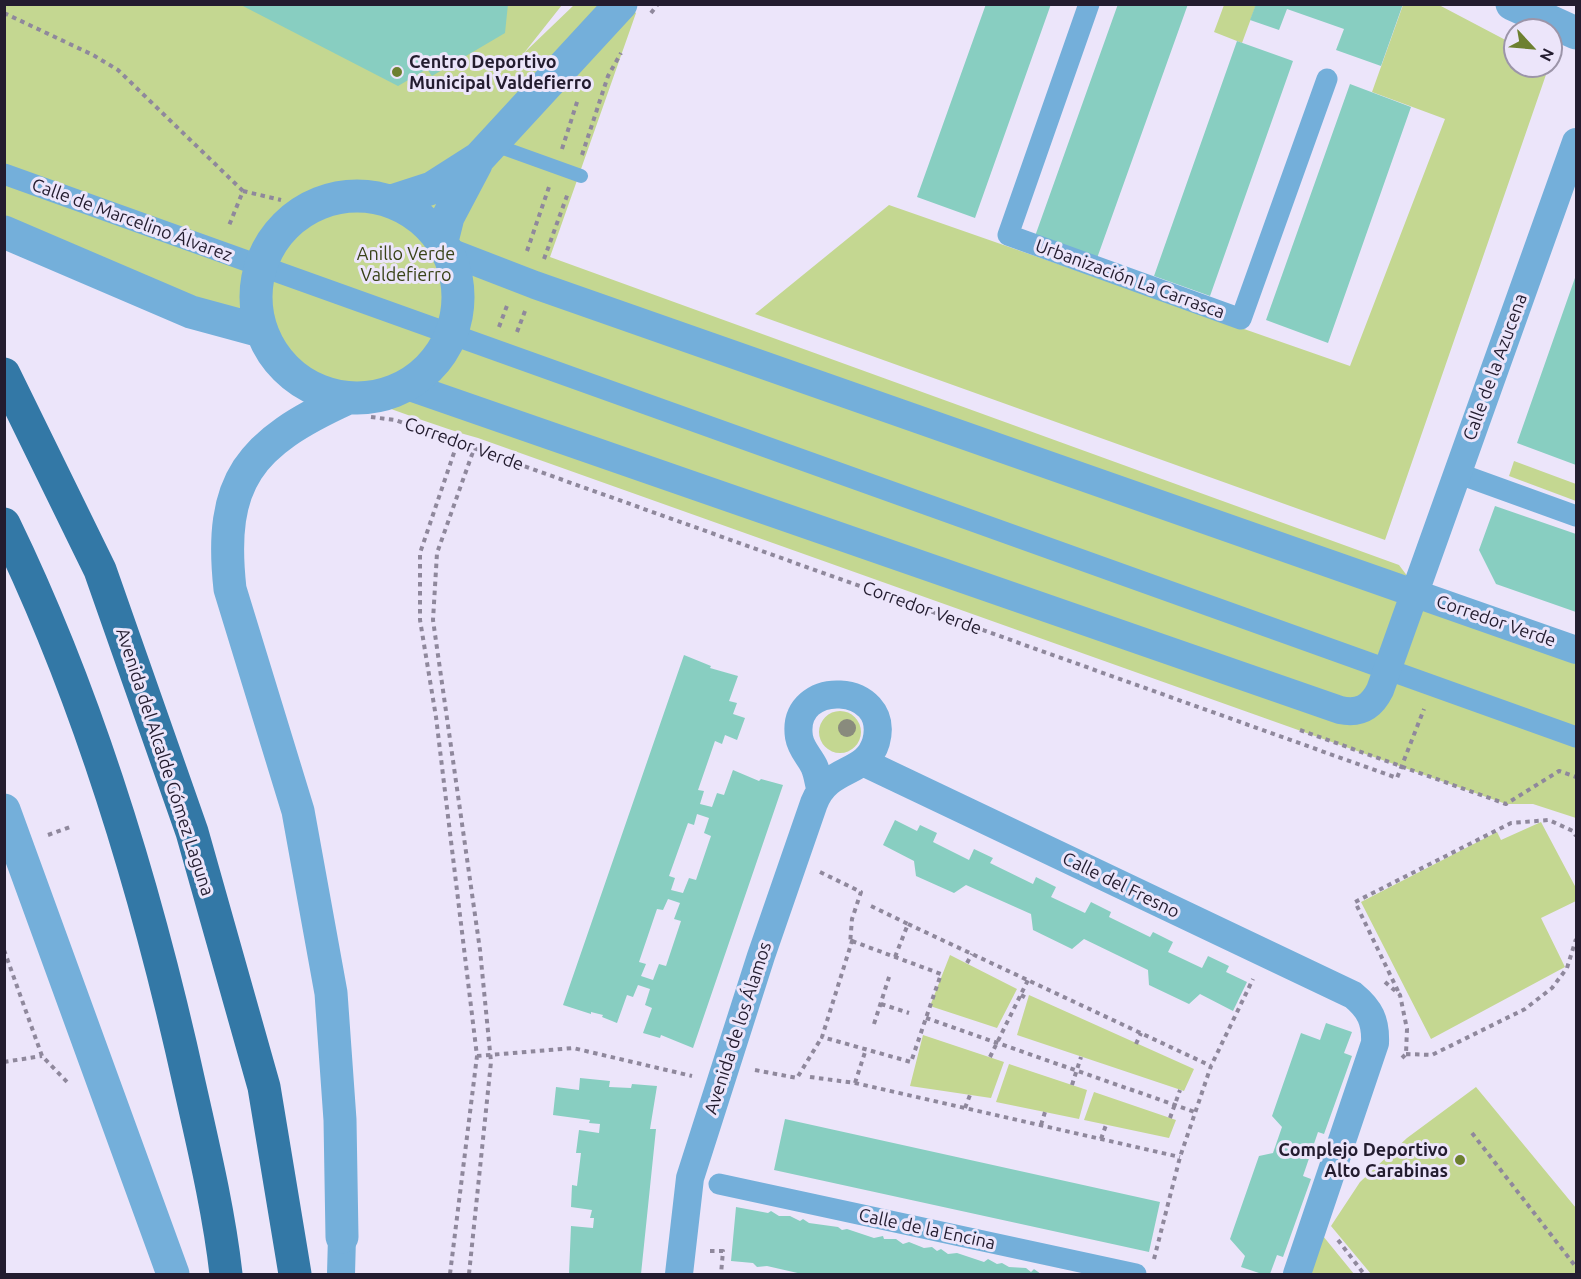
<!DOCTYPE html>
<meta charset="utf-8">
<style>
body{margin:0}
#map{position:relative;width:1581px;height:1279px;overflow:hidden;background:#ece5fa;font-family:Ubuntu,sans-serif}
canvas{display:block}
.frame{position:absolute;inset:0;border:6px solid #231c2f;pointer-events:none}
.north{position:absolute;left:1503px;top:18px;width:60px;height:60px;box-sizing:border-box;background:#ece5fa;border:2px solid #9c95a9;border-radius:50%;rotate:116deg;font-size:16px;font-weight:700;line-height:24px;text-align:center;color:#231c2f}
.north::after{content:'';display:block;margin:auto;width:21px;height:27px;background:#6d8030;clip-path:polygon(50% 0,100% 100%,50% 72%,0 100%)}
</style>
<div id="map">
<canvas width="1581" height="1279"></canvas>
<div class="frame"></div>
<div class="north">N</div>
</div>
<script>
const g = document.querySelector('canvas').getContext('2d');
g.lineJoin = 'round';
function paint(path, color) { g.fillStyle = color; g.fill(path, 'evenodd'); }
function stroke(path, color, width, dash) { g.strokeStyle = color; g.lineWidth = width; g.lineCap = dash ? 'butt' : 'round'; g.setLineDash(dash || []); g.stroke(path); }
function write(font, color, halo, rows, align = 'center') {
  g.font = font + ' Ubuntu,sans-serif'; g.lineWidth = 6; g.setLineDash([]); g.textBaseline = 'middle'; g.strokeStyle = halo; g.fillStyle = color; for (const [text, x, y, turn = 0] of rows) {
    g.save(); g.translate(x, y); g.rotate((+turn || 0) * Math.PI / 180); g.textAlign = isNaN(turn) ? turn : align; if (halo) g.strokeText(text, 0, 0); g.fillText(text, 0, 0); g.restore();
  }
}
paint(new Path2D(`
 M5,5h557l-38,48 50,-48h53l9,8 -86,244 849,308 27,36 150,54v163l-43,-14h-27l-1028,-366c-40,-11 -78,-27 -118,-39 -20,-5 -39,-4 -57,-15 -21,-14 -32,-32 -42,-53l-256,-84z
 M1224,5h32l-14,38 -28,-11z
 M1403,5h36l76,40v21h34l-164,474 -630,-226 134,-109 461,161 95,-247 -73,-27z
 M1514,461l62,23v17l-67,-25z
 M819 732a21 21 0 1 1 42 0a21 21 0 1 1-42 0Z
 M1541,822l35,66v13l-35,17 24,49 -134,72 -70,-137 136,-70 4,8z
 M950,955l67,34 -20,39 -67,-22z
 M1029,995l165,74 -10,22 -167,-56z
 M923,1035l81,27 -13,36 -81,-12z
 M1009,1064l78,26 -8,29 -83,-17z
 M1476,1087l100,121v66h-205l-40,-48 29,-44 47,-44z
 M1094,1092l82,28 -7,18 -85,-18z
 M1323,1236l31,38h-45z`), '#c4d791');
paint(new Path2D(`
 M239,4h269l-3,29 -73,43 -5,-7 -29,17z
 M986,4h65l-76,214 -58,-21z
 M1118,4h70l-92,257 -62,-22z
 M1256,4h147l-22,62 -45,-16 8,-21 -57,-20 -8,21 -29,-10z
 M1237,41l56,20 -83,235 -56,-20z
 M1350,84l61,23 -83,236 -62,-23z
 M1576,275v190l-59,-22z
 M1495,506l81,28v78l-80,-28 -17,-34z
 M684,655l27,11 -1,2 28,8 -9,25 8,2 -4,11 12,4 -8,22 -12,-5 -3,9 -7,-3 -17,49 6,1 -4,13 12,3 5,-14 7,2 9,-25 26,11 2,-2 22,6 -90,263 -32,-13 -1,3 -17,-5 9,-25 -7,-3 5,-16 -12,-4 -5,12 -6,-2 -10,28 -15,-6 1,-2 -12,-3v2l-28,-9zM697,814l12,4 -5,15 7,3 -15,44 -7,-2 -6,15 -12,-3 4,-12 -6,-2 19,-53 6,2zM668,899l12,4 -6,16 7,2 -15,45 -7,-2 -6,16 -12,-4 5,-12 -7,-2 18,-53 6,1z
 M895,820l22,11 3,-6 17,8 -4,9 36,18 5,-11 19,9 -3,5 43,21 3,-7 20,10 -5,10 34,16 6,-11 20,10 -2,5 41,20 3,-5 20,10 -5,10 34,16 6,-12 21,10 -3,6 21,10 -14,29 -33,-17 -11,10 -40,-19 -1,-15 -64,-31 -12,10 -39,-19 -2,-16 -65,-29 -12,8 -38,-17 -2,-15 -31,-16z
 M1326,1023l26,9 -8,21 8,3 -28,78 -6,-2 -15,44 8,3 -28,78 -6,-2 -7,19h-8l-21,-7 4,-11 -15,-17 29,-83 14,-3 9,-26 -10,-11 29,-83 19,7z
 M580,1078l30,3 -1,6 22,1 1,-4 25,2 -7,43h6l-15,145h-72l2,-48 22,2 1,-10h-4l2,-8 -21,-3 1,-22 5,1 4,-33h-5l3,-23 20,3 1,-9 -11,-1 1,-3 -37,-5 3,-28 23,3z
 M785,1119l375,83 -11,50 -375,-82z
 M736,1207l32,6 3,-2 8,5h11l10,5 3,-2 6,4 29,4 4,3 5,-1 27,9 9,-2 1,3h12l7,5 6,-2 15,6 8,-1 5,4 4,-2 7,5 9,-1 27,9 4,-3 9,5 5,-1 7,4 17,1 5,4 3,-3 7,5h-239l-35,-8 -10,1 -4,-4 -22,-2z`), '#88cec1');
stroke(new Path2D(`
 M4,13l89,42 25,15 125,121 -15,37
 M651,13l7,-9
 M562,149l16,-50
 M582,155l26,-79 13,-23
 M243,191l38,9
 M527,251l22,-64
 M544,259l24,-66
 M499,327l9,-24
 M517,332l8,-21
 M371,417l24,3 1002,358 27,-69
 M1300,730l206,74 53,-33 17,6
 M48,835l25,-9
 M820,872l41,20 -9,27 -2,25
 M871,906l37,18 -13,33
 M908,924l303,142
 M852,941l89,33 -30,88 -89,-25z
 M4,950l38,106 28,29
 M967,963l5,-9
 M1385,982l15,13 7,34 -1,25 -4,4
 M1398,991l-43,-89 156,-79 38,-3 24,11 3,5
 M1021,995l7,4
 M881,1004l28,9
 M926,1018l269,94
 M874,1024l16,-50
 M1136,1044l5,-11
 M1406,1054l26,1 93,-46 27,-21 15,-20 9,-29
 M477,1056l96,-8 119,28
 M990,1057l38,-77
 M4,1062l38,-6
 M755,1070l42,8 25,-41
 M810,1077l45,6 325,74
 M855,1083l11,-34
 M1072,1085l9,-28
 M965,1108l5,-13
 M1170,1118l10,-28
 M1041,1125l4,-13
 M1472,1133l104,134
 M1101,1139l5,-14
 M1338,1240l26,34
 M710,1251h13l-2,23
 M1154,1259l26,-102 31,-91 42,-87
 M450,1274l27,-218 -41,-339 -16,-97v-67l38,-112
 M469,1274l22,-212 -11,-112 -47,-330 4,-67 38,-107`), '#8f889c', 4, [4.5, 4.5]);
stroke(new Path2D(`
 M492,144l89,32`), '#74afda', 14);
stroke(new Path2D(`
 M1089,4l-81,231 233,84 86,-240
 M4,174l1572,563
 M1457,473l119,43
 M719,1184l417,90`), '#74afda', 21);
stroke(new Path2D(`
 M447,251l88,34 1041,365
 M407,386l933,324c19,4 31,-2 40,-20l196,-548
 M863,762l490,233c17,14 23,26 22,48l-78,231
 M341,1274l1,-37
 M679,1274l11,-96 71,-222 53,-153c15,-38 52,-27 62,-61 16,-60 -86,-65 -77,-5 2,12 10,19 15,29 3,6 4,14 6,22`), '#74afda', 28);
stroke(new Path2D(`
 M1512,4l64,29
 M256 297a101 101 0 1 1 202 0a101 101 0 1 1-202 0Z
 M392,201l40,-13 47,-30 142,-154
 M4,232l187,80 70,19
 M442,241l6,-24 28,-53
 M4,810l169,464
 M342,1237l-2,-117 -9,-127 -33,-182 -68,-222c-12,-109 20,-146 116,-190`), '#74afda', 33);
stroke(new Path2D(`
 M4,374l96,196 92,262 72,255 31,187
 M4,524c86,177 144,372 186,563 14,62 29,125 36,187`), '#3378a6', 33);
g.fillStyle = '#898b7d';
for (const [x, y] of [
 [847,728]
]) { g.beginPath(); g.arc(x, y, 9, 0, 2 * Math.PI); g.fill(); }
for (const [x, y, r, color] of [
 [397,72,6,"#6d8030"],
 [1460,1160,6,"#6d8030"]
]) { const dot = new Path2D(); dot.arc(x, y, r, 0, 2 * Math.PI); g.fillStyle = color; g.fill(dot); stroke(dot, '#ece5fa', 2); }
write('bold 18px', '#231c2f', '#ece5fa', [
 ["Centro Deportivo",409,62],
 ["Municipal Valdefierro",409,83],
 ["Complejo Deportivo",1448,1150,"right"],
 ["Alto Carabinas",1448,1171,"right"]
], 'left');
write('18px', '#231c2f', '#ece5fa', [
 ["Calle de Marcelino Álvarez",132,220,20],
 ["Urbanización La Carrasca",1130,279,20],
 ["Calle de la Azucena",1495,367,-70],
 ["Corredor Verde",464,444,20],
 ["Corredor Verde",922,608,20],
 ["Corredor Verde",1496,621,19],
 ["Avenida del Alcalde Gómez Laguna",165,762,72],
 ["Calle del Fresno",1121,885,26],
 ["Avenida de los Álamos",738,1028,-72],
 ["Calle de la Encina",927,1229,12]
]);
write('18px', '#384217', '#ece5fa', [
 ["Anillo Verde",406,254],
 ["Valdefierro",406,275]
]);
</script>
